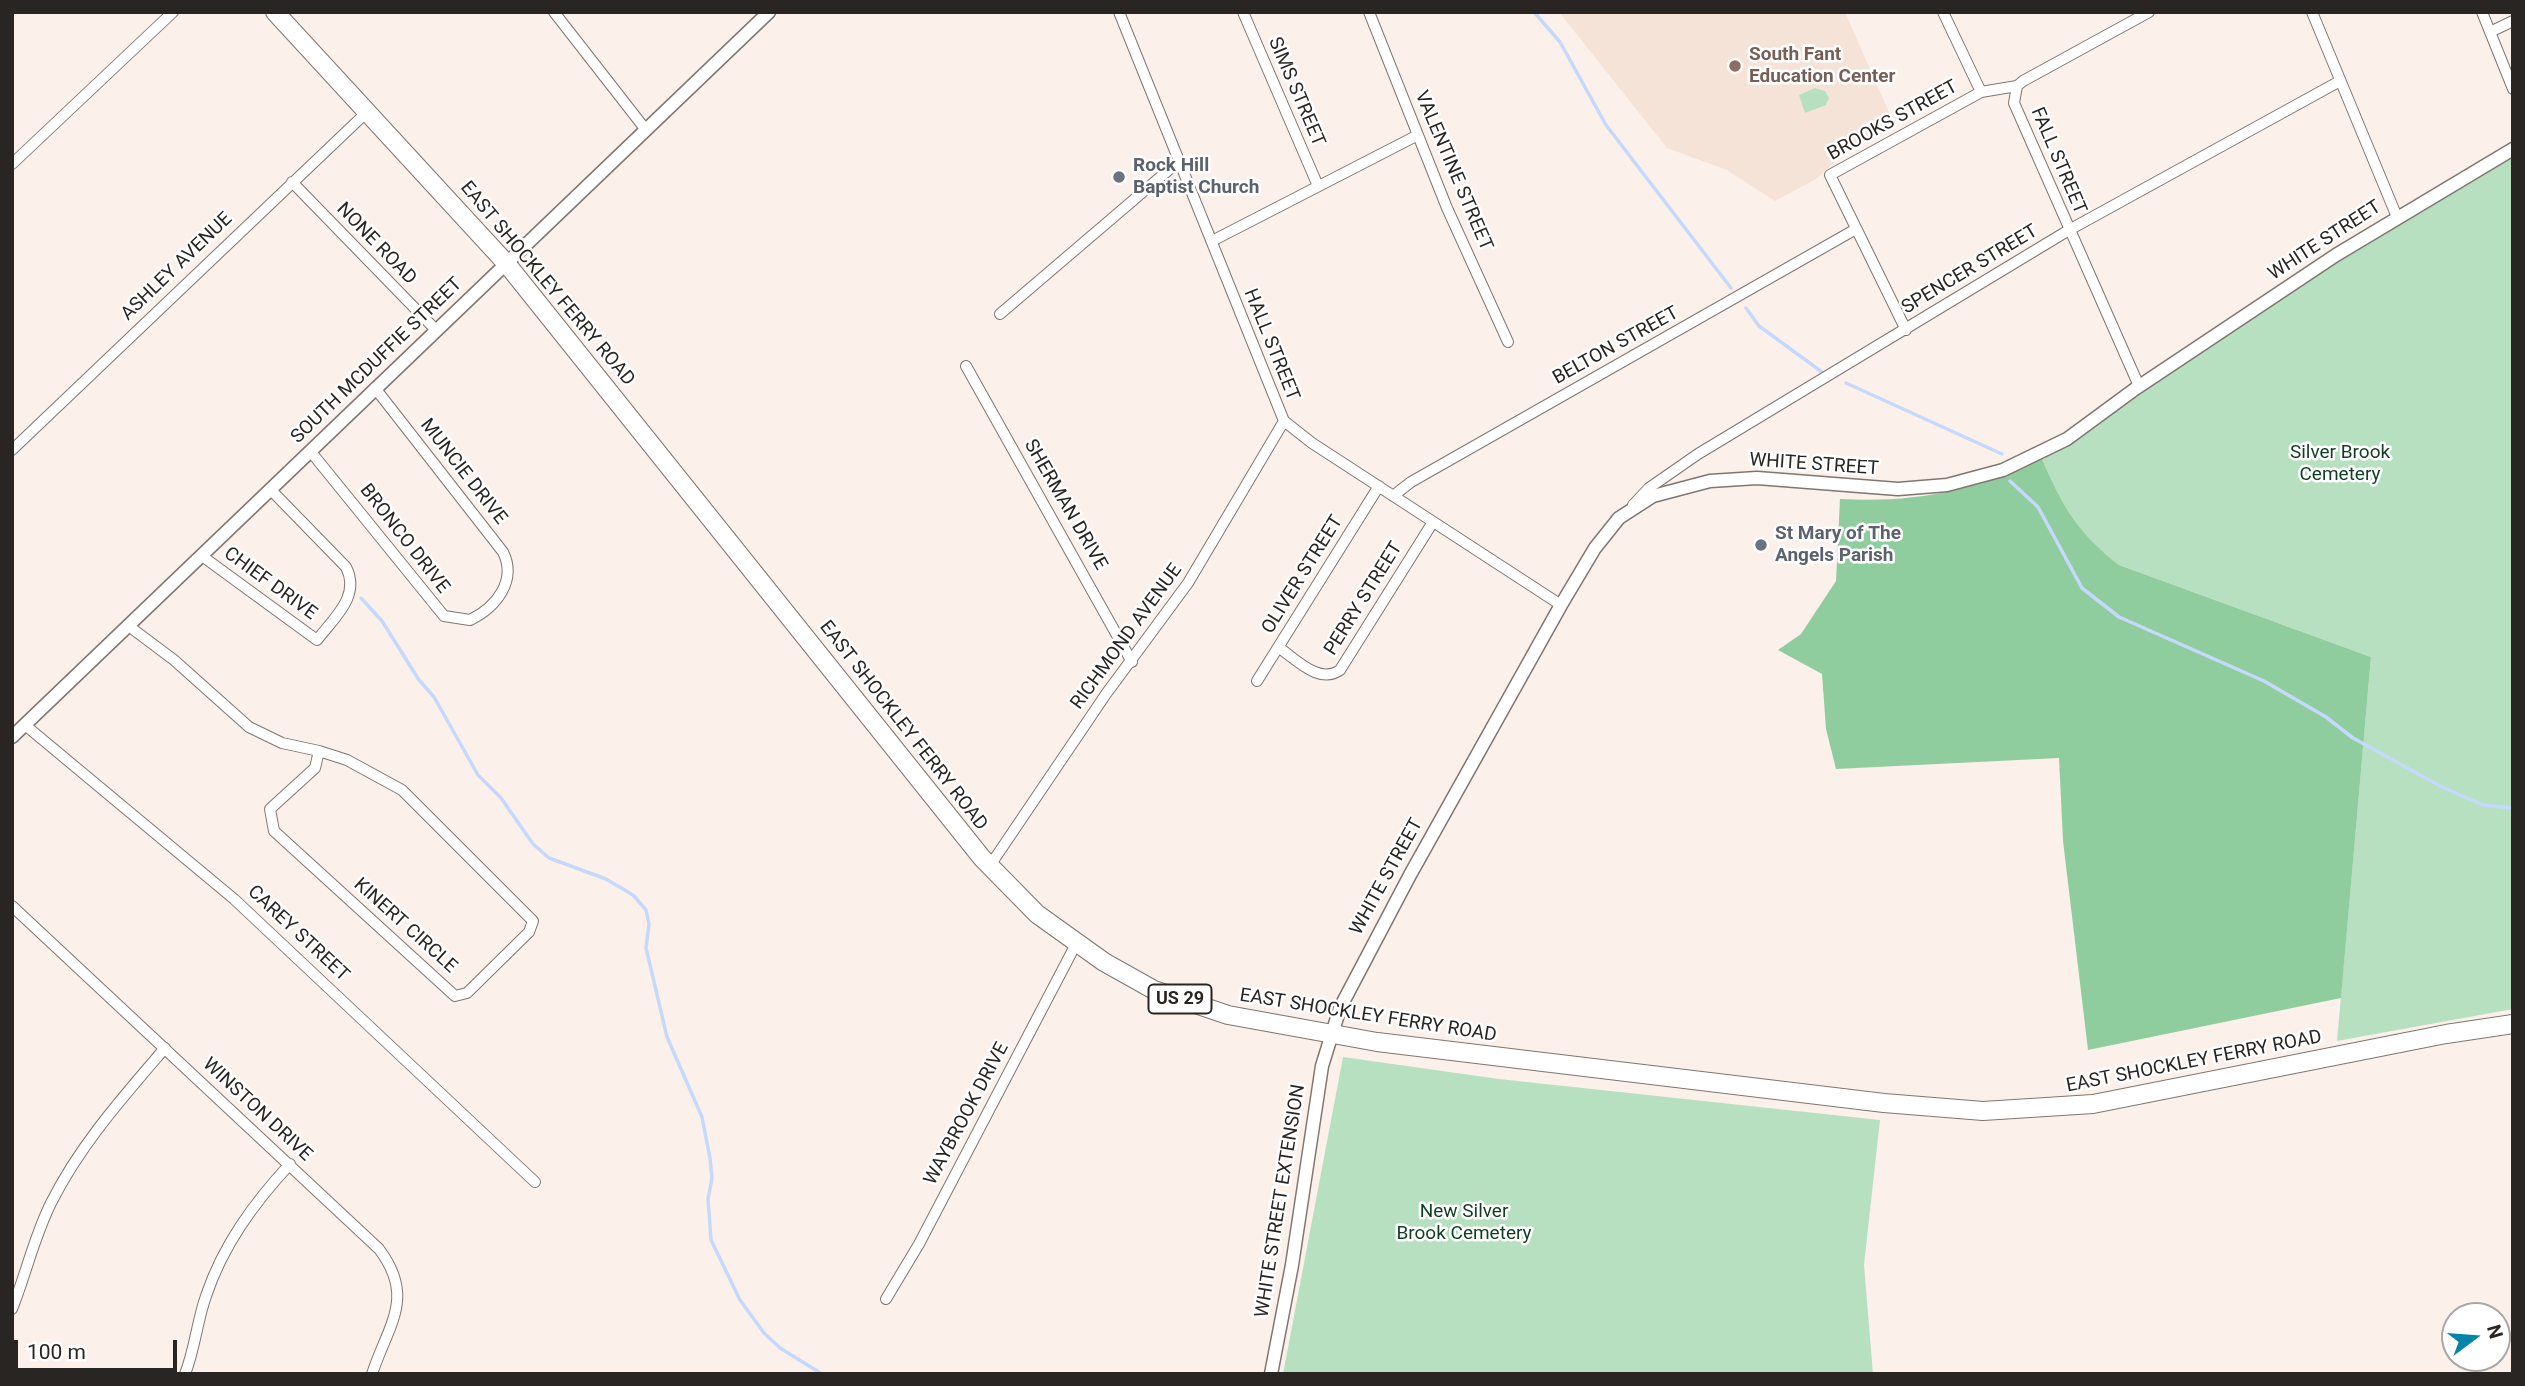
<!DOCTYPE html>
<style>
body{margin:0}
#map{position:relative;width:2525px;height:1386px;overflow:hidden;background:#fcf0ea;font-family:Roboto,sans-serif}
canvas{display:block}
.frame{position:absolute;inset:0;border:14px solid #292522;pointer-events:none}
.north{position:absolute;left:2441px;top:1302px;width:70px;height:70px;box-sizing:border-box;background:#fff;border:2px solid #a9a8a7;border-radius:50%;rotate:74deg;font-size:19px;font-weight:700;line-height:28px;text-align:center;color:#292522}
.north::after{content:'';display:block;margin:auto;width:24px;height:32px;background:#0285a8;clip-path:polygon(50% 0,100% 100%,50% 72%,0 100%)}
.scale{position:absolute;left:14px;top:1340px;width:163px;height:32px;box-sizing:border-box;border:4px solid #292522;border-top:0;padding-left:9px;font-size:21px;line-height:24px;white-space:nowrap;color:#292522;-webkit-text-stroke:5px #fff;paint-order:stroke}
</style>
<div id="map">
<canvas width="2525" height="1386"></canvas>
<div class="frame"></div>
<div class="north">N</div>
<div class="scale">100 m</div>
</div>
<script>
const g = document.querySelector('canvas').getContext('2d');
g.lineJoin = 'round';
function paint(path, color) { g.fillStyle = color; g.fill(path, 'evenodd'); }
function stroke(path, color, width, dash) { g.strokeStyle = color; g.lineWidth = width; g.lineCap = dash ? 'butt' : 'round'; g.setLineDash(dash || []); g.stroke(path); }
function write(font, color, halo, rows, align = 'center') {
  g.font = font + ' Roboto,sans-serif'; g.lineWidth = 5; g.setLineDash([]); g.textBaseline = 'middle'; g.strokeStyle = halo; g.fillStyle = color; for (const [text, x, y, turn = 0] of rows) {
    g.save(); g.translate(x, y); g.rotate((+turn || 0) * Math.PI / 180); g.textAlign = isNaN(turn) ? turn : align; if (halo) g.strokeText(text, 0, 0); g.fillText(text, 0, 0); g.restore();
  }
}
paint(new Path2D(`
 M1559,12h286l47,107 -42,29 -34,31 -41,22 -48,-31 -60,-22z`), '#f6e3d8');
paint(new Path2D(`
 M1815,88l10,3 4,7 -3,7 -21,8 -6,-18z
 M2513,155v854l-176,32 34,-384 -252,-92c-42,-33 -56,-58 -77,-106l245,-168z
 M1343,1057l156,22 381,41 -16,145 9,109h-590z`), '#b7e0c0');
paint(new Path2D(`
 M2042,459c21,48 35,73 77,106l252,92 -30,341 -253,52 -25,-209 -4,-83 -223,11 -10,-40 -4,-55 -44,-24 23,-16 35,-53 4,-82c75,4 133,-8 202,-40z`), '#90cd9e');
stroke(new Path2D(`
 M1534,12l26,30 46,83 125,163
 M1746,308l13,18 63,46
 M1846,383l156,71
 M2010,481l28,26 44,81 37,29 145,64 62,36 27,21 87,48 43,19 30,3
 M361,598l21,23 37,59 15,17 44,78 23,23 32,46 16,14 57,21 27,16 13,15 3,14 -3,24 21,89 35,80 8,41 2,20 -4,21 3,41 29,60 24,33 16,15 42,26`), '#c5d9fd', 3.5);
const street = new Path2D(`
 M554,12l92,118
 M1119,12l165,409 28,22 249,162
 M1243,12l75,174
 M1369,12l78,196 61,134
 M1943,12l38,80
 M2312,12l85,205
 M2482,12l31,77
 M2490,32l23,-11
 M12,164l161,-152
 M292,182l143,147
 M1212,241l206,-106
 M1000,314l178,-152
 M1906,330l-76,-155 151,-83 36,-6
 M966,366l166,296
 M2139,386l-125,-283 3,-17 6,-5 126,-69
 M12,450l356,-339
 M311,452l133,164 26,4c27,-13 47,-40 33,-68l-128,-164
 M1393,496l18,-14 445,-253
 M1633,505l16,-17 49,-34 371,-224 271,-149
 M202,556l115,84c17,-22 44,-44 29,-73l-76,-78
 M130,627l44,33 75,67 33,16 37,8
 M1278,647c18,12 41,38 62,23l93,-148
 M1257,681l122,-195
 M25,725l209,174 301,283
 M319,751l28,9 55,30 131,131 -4,11 -62,61 -12,3 -181,-165 -4,-22 45,-41z
 M989,867l117,-173 82,-111 96,-162
 M12,906l367,343c37,49 9,76 -7,125
 M886,1299l33,-55 157,-300
 M12,1309c14,-35 22,-72 39,-106 29,-58 72,-106 114,-155
 M185,1374c10,-25 12,-53 21,-78 17,-51 48,-93 84,-132`);
const secondary = new Path2D(`
 M12,737l757,-725
 M1271,1374l21,-109 30,-199 18,-58 70,-133 151,-270 34,-57 24,-30 34,-22 57,-15 47,-3 141,11 49,-4 56,-15 64,-31 68,-50 201,-134 177,-106`);
const highway = new Path2D(`
 M275,12l231,251 476,595 55,56 67,48 50,28 74,25 149,27 507,61 99,8 110,-7 353,-70 67,-10`);
stroke(street, '#807670', 12);
stroke(secondary, '#807670', 15);
stroke(highway, '#807670', 20);
stroke(street, '#fff', 10);
stroke(secondary, '#fff', 12);
stroke(highway, '#fff', 18);
for (const [x, y, r, color] of [
 [1735,66,7,"#8d6e63"],
 [1119,177,7,"#6b7280"],
 [1761,545,7,"#6b7280"]
]) { const dot = new Path2D(); dot.arc(x, y, r, 0, 2 * Math.PI); g.fillStyle = color; g.fill(dot); stroke(dot, '#fff', 2.5); }
for (const [x, y, w] of [
 [1180,999,63]
]) { const box = new Path2D(); box.roundRect(x - w / 2, y - 14.5, w, 29, 5); g.fillStyle = '#fff'; g.fill(box); stroke(box, '#292522', 2); }
write('bold 18px', '#292522', null, [
 ["US 29",1180,999]
]);
write('bold 19px', '#785e54', '#fff', [
 ["South Fant",1749,55],
 ["Education Center",1749,77]
], 'left');
write('19px', '#292522', '#fff', [
 ["SIMS STREET",1296,92,67],
 ["BROOKS STREET",1893,121,-29],
 ["FALL STREET",2058,161,67],
 ["VALENTINE STREET",1453,171,67],
 ["WHITE STREET",2325,241,-33],
 ["NONE ROAD",376,244,46],
 ["ASHLEY AVENUE",177,267,-44],
 ["SPENCER STREET",1970,270,-31],
 ["EAST SHOCKLEY FERRY ROAD",547,284,50],
 ["HALL STREET",1271,345,68],
 ["BELTON STREET",1616,346,-29],
 ["SOUTH MCDUFFIE STREET",377,361,-44],
 ["WHITE STREET",1814,465,4],
 ["MUNCIE DRIVE",463,472,52],
 ["SHERMAN DRIVE",1065,505,60],
 ["BRONCO DRIVE",404,539,52],
 ["OLIVER STREET",1303,575,-58],
 ["CHIEF DRIVE",270,584,36],
 ["PERRY STREET",1364,599,-58],
 ["RICHMOND AVENUE",1127,637,-54],
 ["EAST SHOCKLEY FERRY ROAD",903,726,52],
 ["WHITE STREET",1387,877,-61],
 ["KINERT CIRCLE",405,926,42],
 ["CAREY STREET",298,934,43],
 ["EAST SHOCKLEY FERRY ROAD",1368,1016,9],
 ["EAST SHOCKLEY FERRY ROAD",2194,1062,-11],
 ["WINSTON DRIVE",257,1110,43],
 ["WAYBROOK DRIVE",967,1114,-62],
 ["WHITE STREET EXTENSION",1281,1201,-81]
]);
write('bold 19px', '#5b616d', '#fff', [
 ["Rock Hill",1133,166],
 ["Baptist Church",1133,188],
 ["St Mary of The",1775,534],
 ["Angels Parish",1775,556]
], 'left');
write('19px', '#103e20', '#fff', [
 ["Silver Brook",2340,453],
 ["Cemetery",2340,475],
 ["New Silver",1464,1212],
 ["Brook Cemetery",1464,1234]
]);
</script>
